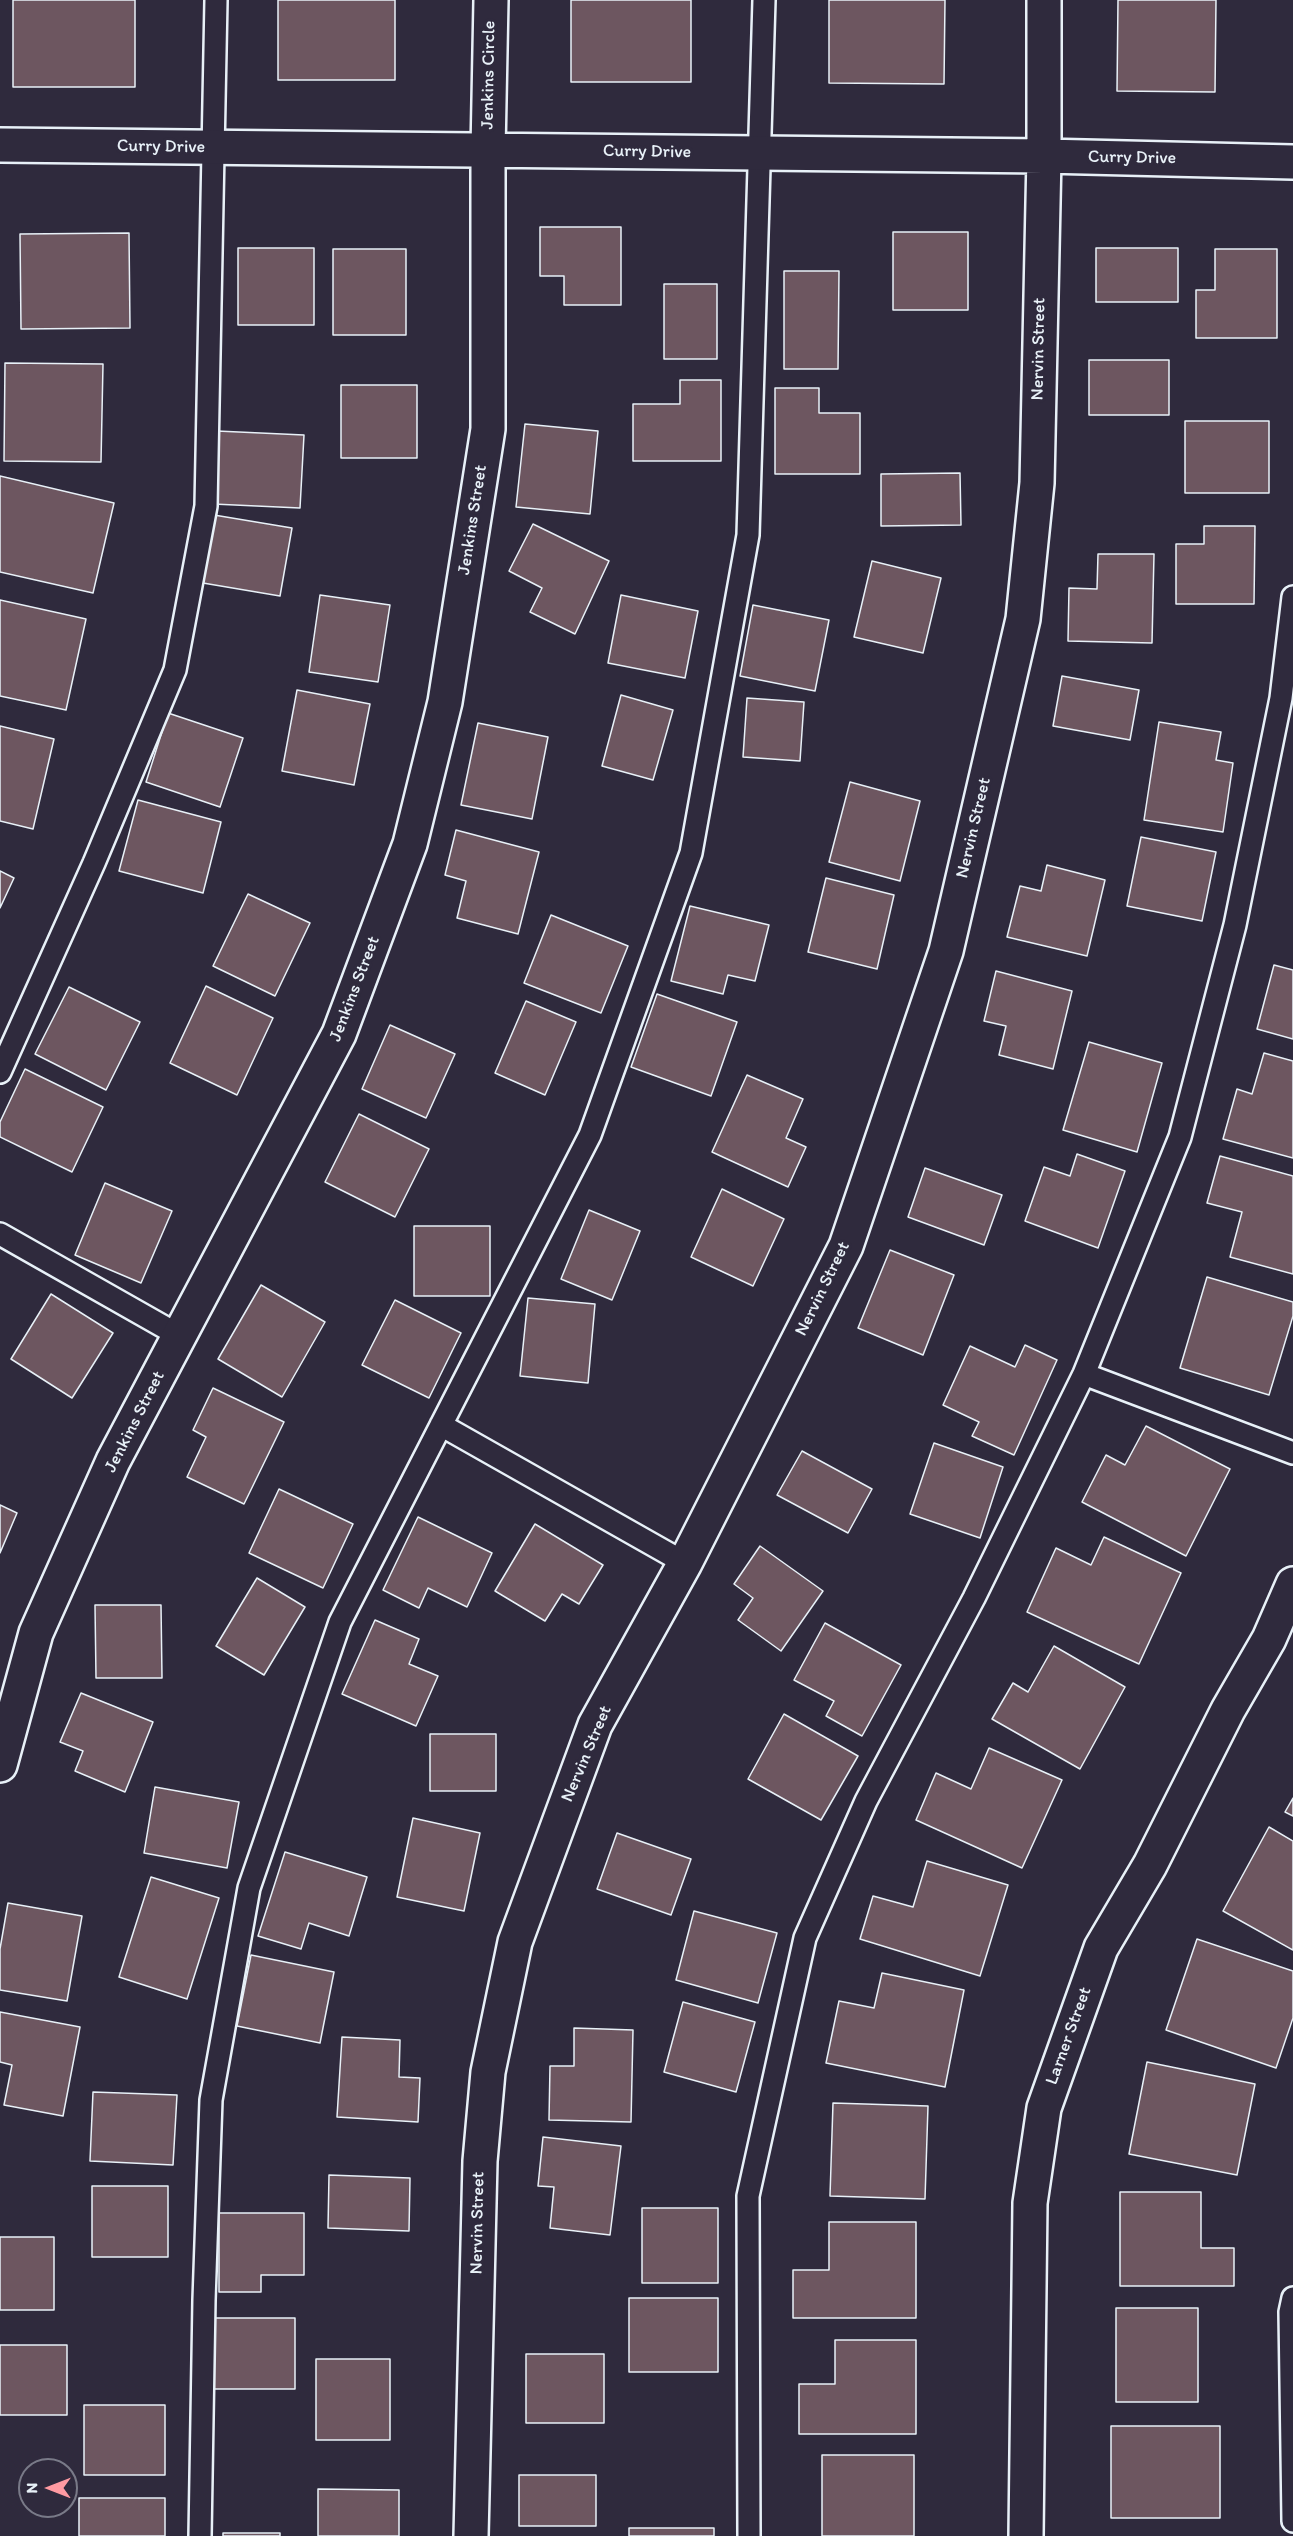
<!DOCTYPE html>
<style>
body{margin:0}
#map{position:relative;width:1293px;height:2536px;overflow:hidden;background:#2f2a3d;font-family:Itim,sans-serif}
canvas{display:block}
.north{position:absolute;left:18px;top:2458px;width:60px;height:60px;box-sizing:border-box;background:#2f2a3d;border:2px solid #797a88;border-radius:50%;rotate:270deg;font-size:16px;font-weight:700;line-height:24px;text-align:center;color:#e8f1f8}
.north::after{content:'';display:block;margin:auto;width:21px;height:27px;background:#ff9aa2;clip-path:polygon(50% 0,100% 100%,50% 72%,0 100%)}
</style>
<div id="map">
<canvas width="1293" height="2536"></canvas>
<div class="north">N</div>
</div>
<script>
const g = document.querySelector('canvas').getContext('2d');
g.lineJoin = 'round';
function paint(path, color) { g.fillStyle = color; g.fill(path, 'evenodd'); }
function stroke(path, color, width, dash) { g.strokeStyle = color; g.lineWidth = width; g.lineCap = dash ? 'butt' : 'round'; g.setLineDash(dash || []); g.stroke(path); }
function write(font, color, halo, rows, align = 'center') {
  g.font = font + ' Itim,sans-serif'; g.lineWidth = 6; g.setLineDash([]); g.textBaseline = 'middle'; g.strokeStyle = halo; g.fillStyle = color; for (const [text, x, y, turn = 0] of rows) {
    g.save(); g.translate(x, y); g.rotate((+turn || 0) * Math.PI / 180); g.textAlign = isNaN(turn) ? turn : align; if (halo) g.strokeText(text, 0, 0); g.fillText(text, 0, 0); g.restore();
  }
}
const building = new Path2D(`
 M13,0h122v87h-122z
 M278,0h117v80h-117z
 M571,0h120v82h-120z
 M829,0h116l-1,84 -115,-1z
 M1118,0h98l-1,92 -98,-1z
 M540,227h81v78h-57v-29h-24z
 M893,232h75v78h-75z
 M129,233l1,95 -109,1 -1,-95z
 M238,248h76v77h-76z
 M1096,248h82v54h-82z
 M333,249h73v86h-73z
 M1215,249h62v89h-81v-48h19z
 M784,271h55l-1,98h-54z
 M664,284h53v75h-53z
 M1089,360h80v55h-80z
 M5,363l98,1 -2,98 -97,-1z
 M680,380h41v81h-88v-57h47z
 M341,385h76v73h-76z
 M775,388h44v25h41v61h-85z
 M1185,421h84v72h-84z
 M525,424l73,7 -8,83 -74,-7z
 M217,431l87,4 -4,73 -87,-4z
 M960,473l1,52 -80,1v-52z
 M0,476l114,27 -21,90 -93,-21z
 M208,514l84,14 -12,68 -83,-14z
 M533,524l76,37 -34,73 -45,-22 12,-24 -33,-17z
 M1204,526h51l-1,78h-78v-60h28z
 M1098,554h56l-2,89 -84,-2 1,-53 28,1z
 M872,561l69,17 -18,75 -69,-16z
 M320,595l70,10 -12,77 -69,-10z
 M621,595l77,16 -13,67 -77,-15z
 M0,600l86,19 -20,91 -66,-14z
 M753,605l76,15 -14,71 -75,-15z
 M1062,676l77,14 -9,50 -77,-14z
 M297,690l73,14 -16,81 -72,-14z
 M621,695l52,15 -20,70 -51,-14z
 M747,698l57,4 -4,59 -57,-4z
 M168,713l75,25 -23,69 -74,-25z
 M1159,722l62,10 -5,28 17,3 -10,69 -79,-12z
 M478,723l70,14 -16,82 -71,-14z
 M0,726l54,13 -21,90 -33,-8z
 M850,782l70,19 -20,80 -71,-19z
 M138,800l83,22 -18,71 -84,-22z
 M456,830l83,22 -21,82 -61,-16 9,-37 -21,-6z
 M1141,837l75,15 -14,69 -75,-15z
 M1047,865l58,15 -18,76 -80,-19 13,-51 21,5z
 M0,871l14,7 -14,30z
 M826,878l68,17 -17,74 -69,-17z
 M248,894l62,29 -35,73 -62,-30z
 M690,906l79,19 -14,56 -27,-6 -5,19 -52,-13z
 M551,915l77,31 -27,67 -77,-30z
 M1274,965l19,5v69l-36,-10z
 M996,971l76,20 -19,78 -54,-14 7,-29 -22,-5z
 M206,986l67,32 -36,77 -67,-32z
 M69,987l71,35 -34,68 -71,-36z
 M657,994l80,28 -26,74 -80,-29z
 M526,1001l50,21 -31,73 -50,-22z
 M390,1025l65,29 -29,64 -64,-29z
 M1089,1042l73,21 -25,89 -74,-22z
 M1264,1053l29,8v97l-70,-19 14,-50 15,5z
 M25,1069l78,38 -31,65 -72,-35v-15z
 M747,1075l56,24 -17,39 20,9 -18,40 -76,-35z
 M359,1114l70,35 -34,68 -70,-35z
 M1077,1154l48,17 -27,77 -73,-27 19,-54 26,9z
 M1220,1156l73,20v98l-63,-17 12,-45 -35,-9z
 M925,1168l77,27 -18,50 -76,-28z
 M105,1183l67,28 -31,72 -66,-28z
 M722,1189l62,30 -31,67 -62,-29z
 M589,1210l51,21 -28,69 -51,-21z
 M414,1226h76v70h-76z
 M890,1250l64,25 -31,80 -65,-27z
 M1207,1277l86,25v14l-24,79 -89,-27z
 M261,1285l64,37 -43,75 -64,-38z
 M51,1294l62,39 -41,65 -61,-39z
 M528,1298l67,6 -7,79 -68,-7z
 M395,1300l66,33 -32,65 -67,-33z
 M1025,1345l32,15 -43,95 -42,-19 7,-14 -36,-17 27,-59 45,21z
 M213,1388l71,34 -40,82 -57,-27 19,-40 -13,-7z
 M1146,1426l84,43 -44,87 -104,-54 24,-47 19,10z
 M934,1443l69,24 -23,71 -70,-24z
 M802,1451l70,38 -24,44 -71,-38z
 M279,1489l74,35 -30,64 -74,-35z
 M0,1505l17,8 -17,40z
 M418,1517l74,36 -25,54 -39,-19 -9,20 -36,-18z
 M535,1524l68,41 -24,39 -17,-10 -17,27 -50,-30z
 M1104,1537l77,36 -42,91 -112,-52 29,-64 35,17z
 M760,1546l63,45 -42,60 -43,-31 15,-22 -19,-14z
 M257,1578l48,29 -41,68 -48,-29z
 M95,1605h66l1,73h-66z
 M375,1620l44,19 -10,25 29,12 -22,50 -74,-32z
 M825,1623l76,42 -39,71 -36,-20 8,-15 -40,-21z
 M1054,1646l71,41 -45,82 -88,-50 21,-36 15,9z
 M81,1693l72,29 -28,70 -50,-21 8,-20 -23,-9z
 M784,1714l74,42 -37,64 -73,-41z
 M430,1734h66v57h-66z
 M989,1748l73,32 -40,88 -106,-48 20,-47 35,16z
 M155,1787l84,15 -12,66 -83,-15z
 M1293,1798v18l-8,-4z
 M413,1818l67,15 -16,78 -67,-14z
 M1269,1827l24,14v109l-70,-39z
 M617,1833l74,26 -20,56 -74,-26z
 M285,1852l82,25 -18,59 -40,-13 -8,26 -43,-13z
 M927,1861l81,24 -28,91 -120,-37 13,-43 40,11z
 M151,1877l68,21 -32,101 -68,-22z
 M8,1903l74,13 -15,85 -67,-11v-41z
 M694,1911l83,22 -19,70 -82,-23z
 M1197,1939l96,32v47l-17,50 -110,-38z
 M251,1955l83,17 -14,71 -83,-17z
 M882,1973l82,17 -19,97 -119,-24 13,-62 35,7z
 M683,2002l72,20 -19,70 -72,-20z
 M0,2012l80,15 -17,89 -59,-11 8,-40 -12,-3z
 M574,2028l59,2 -2,92 -82,-2 1,-54h24z
 M342,2037l58,3 -1,37 21,1 -2,44 -81,-5z
 M1147,2062l108,22 -18,91 -108,-21z
 M93,2092l84,3 -4,70 -83,-4z
 M833,2103l95,3 -3,93 -95,-3z
 M543,2137l78,9 -11,89 -60,-7 4,-41 -16,-1z
 M329,2175l81,3 -1,53 -81,-3z
 M92,2186h76v71h-76z
 M1120,2192h81v56h33v38h-114z
 M642,2208h76v75h-76z
 M219,2213h85v62h-43v17h-42z
 M829,2222h87v96h-123v-48h36z
 M0,2237h54v73h-54z
 M629,2298h89v74h-89z
 M1116,2308h82v94h-82z
 M210,2318h85v71h-85z
 M835,2340h81v94h-117v-50h36z
 M0,2345h67v70h-67z
 M526,2354h78v69h-78z
 M316,2359h74v81h-74z
 M84,2405h81v70h-81z
 M1111,2426h109v92h-109z
 M822,2455h92v81h-92z
 M519,2475h77v51h-77z
 M318,2489l81,1v46h-81z
 M79,2498h86v38h-86z
 M629,2528h85v8h-85z
 M223,2533h57v3h-57z`);
paint(building, '#6d5660');
stroke(building, '#e8f1f8', 1.5);
const lane = new Path2D(`
 M0,1072l94,-209 81,-193 31,-164 10,-506
 M0,1234l180,102
 M1084,1374l209,79
 M441,1425l244,138
 M1293,2298l-3,14 3,209
 M200,2536l4,-236 7,-200 38,-212 91,-266 250,-487 101,-282 57,-318 16,-535
 M749,2536l-1,-340 57,-258 61,-137 108,-203 110,-224 96,-237 55,-212 46,-227 12,-101`);
const street = new Path2D(`
 M0,145l1044,11 249,6
 M0,1765l36,-132 77,-172 226,-427 71,-190 35,-142 43,-273v-279l3,-150
 M471,2536l9,-375 8,-89 27,-130 80,-217 90,-162 161,-317 100,-295 77,-332 14,-136 7,-327v-156
 M1026,2536l4,-333 14,-95 57,-160 49,-83 78,-155 41,-71 24,-55`);
stroke(lane, '#e8f1f8', 26);
stroke(street, '#e8f1f8', 38);
stroke(lane, '#2f2a3d', 21);
stroke(street, '#2f2a3d', 33);
write('18px', '#e8f1f8', '#2f2a3d', [
 ["Jenkins Circle",489,75,-89],
 ["Curry Drive",161,147,1],
 ["Curry Drive",647,152,1],
 ["Curry Drive",1132,158,1],
 ["Nervin Street",1039,349,-89],
 ["Jenkins Street",473,520,-81],
 ["Nervin Street",974,828,-77],
 ["Jenkins Street",355,989,-69],
 ["Nervin Street",823,1289,-64],
 ["Jenkins Street",135,1422,-63],
 ["Nervin Street",587,1754,-67],
 ["Larner Street",1069,2036,-70],
 ["Nervin Street",478,2223,-89]
]);
</script>
